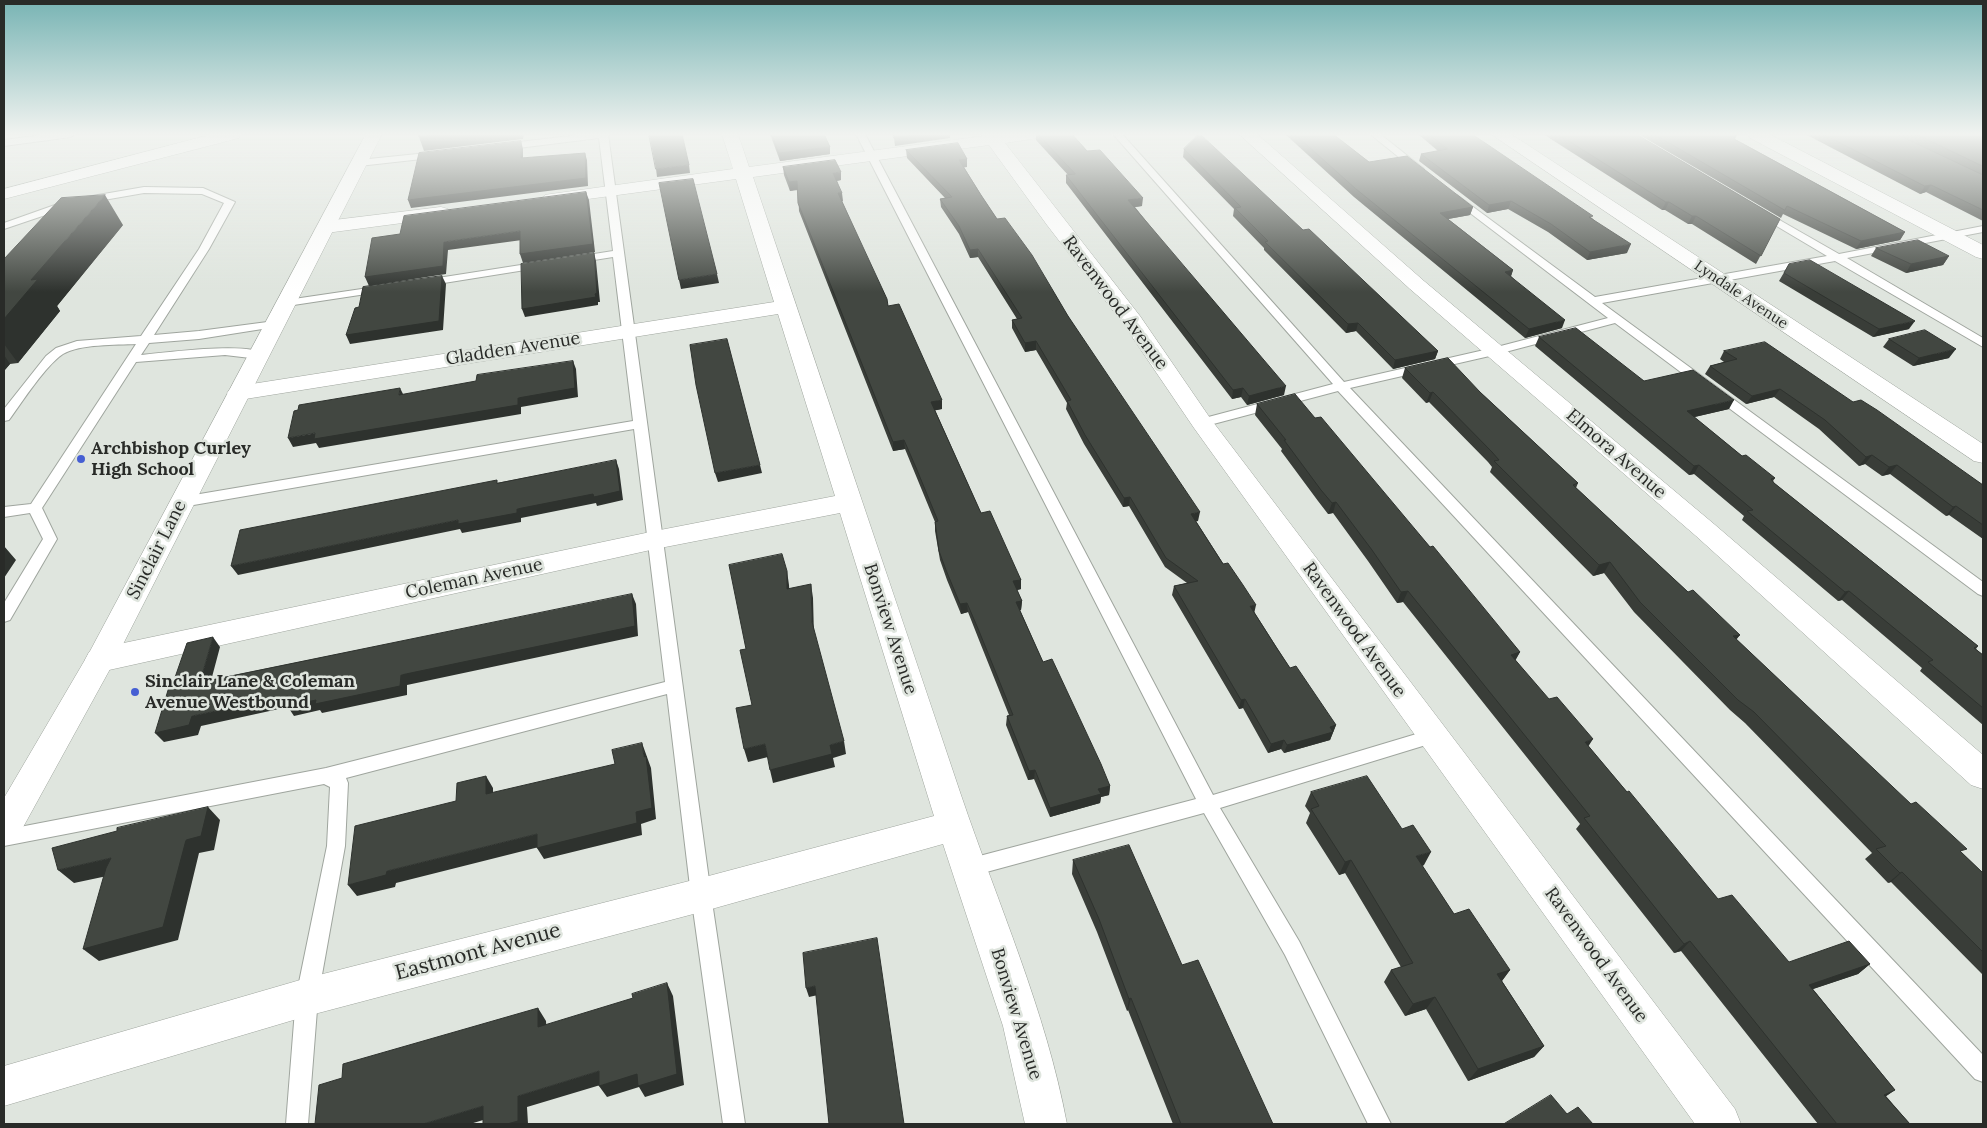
<!DOCTYPE html>
<style>
body{margin:0}
#map{position:relative;width:1987px;height:1128px;overflow:hidden;background:#dfe5de;font-family:Lora,serif}
canvas{display:block}
.frame{position:absolute;inset:0;border:5px solid #292b28;pointer-events:none}
</style>
<div id="map">
<canvas width="1987" height="1128"></canvas>
<div class="frame"></div>
</div>
<script>
const g = document.querySelector('canvas').getContext('2d');
g.lineJoin = 'round';
function stroke(path, color, width, dash) { g.strokeStyle = color; g.lineWidth = width; g.lineCap = dash ? 'butt' : 'round'; g.setLineDash(dash || []); g.stroke(path); }
function paint(path, color) { g.fillStyle = color; g.fill(path, 'evenodd'); }
function write(font, color, halo, rows, align = 'center') {
  g.font = font + ' Lora,serif'; g.lineWidth = 5; g.setLineDash([]); g.textBaseline = 'middle'; g.strokeStyle = halo; g.fillStyle = color; for (const [text, x, y, turn = 0] of rows) {
    g.save(); g.translate(x, y); g.rotate((+turn || 0) * Math.PI / 180); g.textAlign = isNaN(turn) ? turn : align; if (halo) g.strokeText(text, 0, 0); g.fillText(text, 0, 0); g.restore();
  }
}
const lane = new Path2D(`
 M49,134h26l-4,3 -67,9v-6z
 M587,134h21l103,761 34,229h-22l-32,-229 -24,-201 -321,84 2,5 -3,63 -27,151 -10,127h-22l10,-127 31,-151 3,-59 -6,-3 -320,62v-16l322,-62 339,-86 -31,-253 -452,78 -5,-2 -2,-3 2,-3 5,-2 451,-76 -20,-164 -38,6 -5,-3 5,-3 38,-6 -14,-113 -97,12 -5,-3 5,-3z
 M856,134h9l348,661 220,-66 6,2 3,5 -3,5 -219,67 79,133 92,183h-23l-83,-169 -81,-142 -236,64 -7,-3 -3,-6 3,-6 7,-3 228,-60z
 M1113,134h9l222,248 149,-34 115,-30 -155,-118 -1,-2 5,-3 138,102 232,-41 -69,-41v-4l4,-1 77,44 144,-28v6l-136,26 136,80v9l-148,-86 -233,42 381,279v14l-5,-2 -363,-271 -121,32 -144,33 633,667v27l-8,-3 -637,-688 -136,36 -5,-1 -2,-3 2,-3 136,-36z
 M1370,134h10l44,35 -5,3 -3,-1z
 M437,152l3,1v4l-81,9 -5,-3 5,-3z
 M144,187l59,1 32,14 -26,47 -55,86 45,-4 76,-10 6,3 -6,3 -76,12 -50,4 -8,12c22,-2 111,-14 124,0l-6,4 -34,-4 -89,7 -94,146 15,31 -47,81 -6,2v-19l39,-64 -13,-26 -26,4v-10l27,-3 105,-160c-20,1 -56,0 -73,10 -17,11 -41,48 -54,66l-5,1v-12l42,-53 10,-8 21,-7 64,-5 58,-87 25,-46 -22,-9 -58,-1 -69,12 -71,24v-6l65,-23z
 M540,262l4,1 1,2 -1,2 -119,19 -6,-3 6,-3z
 M382,286l4,1 2,2 -2,2 -99,15 -6,-3 6,-3z`);
const street = new Path2D(`
 M722,134h16l11,33 234,-31 -1,-2h59l-2,4 -34,5 135,173 70,102 525,691 6,15h-46l-501,-696 -70,-103 -77,-100 -58,-80 -236,32c69,206 139,412 208,618 37,109 85,216 106,329h-42l-22,-98 -60,-182 -242,68 -394,104 -303,90v-40l303,-88 394,-100 233,-62 -94,-303 -185,36 -555,123 -11,-4 -4,-8 4,-8 11,-4 555,-117 180,-35 -57,-182 -539,86 -8,-2 -4,-5 4,-5 8,-2 535,-84 -38,-123 -185,25 -6,-1 -3,-4 3,-4 6,-1 182,-25z
 M1239,134h18l167,147 290,243 269,231v34l-12,-4 -275,-249 -286,-247z
 M1491,134h20l472,310v19l-9,-2z
 M1748,134h21l214,111v14l-7,-2 -226,-119z
 M441,207l7,2 2,4 -2,4 -122,16 -7,-2 -2,-4 2,-4 7,-2z`);
const secondary = new Path2D(`
 M366,134h16l-267,526 -99,180 -12,4v-46l85,-145z`);
const primary = new Path2D(`
 M213,134h28l-2,4 -235,61v-10z`);
stroke(lane, '#9fa59e', 2);
stroke(street, '#9fa59e', 1);
stroke(secondary, '#9fa59e', 1);
stroke(primary, '#9fa59e', 1);
paint(lane, '#fff');
paint(street, '#fff');
paint(secondary, '#fff');
paint(primary, '#fff');
paint(new Path2D(`
 M770,134h54l6,13v7l-50,7z
 M1036,134h36l15,17 55,55 -7,1 149,188 -37,10 -6,-8 -9,2 -166,-216v-8h2l-32,-35z
 M1285,134h48l36,28 104,45 -3,8 -22,4 65,51 -2,6 51,52 -37,10 -171,-141z
 M1418,134h54l120,84 35,35 -40,7 -39,-28 -40,-23 -21,4 -68,-52 2,-7 17,-3z
 M1543,134h93l144,85 -24,45 -64,-40h-4l-23,-14h-3z
 M1638,134h99l-2,5 170,93 -5,8 -44,9 -73,-35 -2,4z
 M1805,134h178v87l-57,-29 -6,2z
 M1184,149l119,81 135,121 -3,8 -42,10 -37,-38 -10,2 -82,-83v-2l-31,-32 1,-7 -51,-52z
 M906,150l61,9v8h-3l17,28 16,24 71,97 130,205h-2l94,147 46,57 -6,15 -46,13 -3,-4 -13,4 -25,-45 -4,1 -67,-114 2,-9 13,-3 -22,-16 -36,-61 -6,1 -39,-63 -18,-35 1,-6 -31,-53 -11,2 -13,-24v-8l5,-1 -39,-62 -8,1 -11,-24 -18,-27 -1,-8 5,-1 -38,-40z
 M783,167l58,13 -4,1 5,20 46,105 54,103 -7,1 46,103 40,67v9l-4,1 5,11 -1,9h-1l23,52 67,124 -1,9 -8,2 -1,6 -50,14 -16,-38 -6,1 -22,-55 1,-9 2,-1 -30,-75 -11,-28 -7,2 -14,-34 -7,-20 -5,-29v-9l-30,-73 -12,2 -94,-240 -1,-21 -8,1 -6,-16z
 M123,225l-66,81 3,5 -42,52 -8,1 -6,7v-112z
 M1876,248l73,8 -6,9 -37,8 -35,-17z
 M1789,264l120,65 -36,8 -94,-56z
 M1539,337l105,44 85,28 -35,8 48,39 33,22 -2,3 1,2 204,163 -2,3 7,6v70l-63,-54 2,-3 -80,-68 -4,1 -96,-81 2,-4 -50,-42 -5,1 -154,-129z
 M1889,339l60,19 -36,8 -30,-19z
 M1724,351l129,51 130,83v54l-34,-24 -3,1 -56,-42 -8,2 -17,-12 -6,2 -40,-37 -45,-32 -28,7 -41,-30 5,-8 14,-4 -4,-3z
 M1405,368l75,24 98,91 -2,5 112,104 52,43 -4,4 247,234v101h-1l-91,-92 -3,1 -23,-24 7,-6 -127,-130 -15,-13 -96,-98 -30,-39 -11,3 -103,-104 2,-5 -4,-5 -59,-60 -3,1 -24,-25z
 M1257,404l58,14 115,129 90,105 -5,8 203,239 71,63 81,2 -12,10 -45,15 82,101 -9,6 24,28h-92l-137,-173 -7,2 -98,-124 4,-5 -177,-222 -6,1 -29,-42 -35,-48 -5,1 -10,-13 -37,-50 1,-2 -27,-34z
 M1311,792l113,73 -2,1 32,48 56,56 -8,11 42,65 -10,11 -66,24 -42,-72 -21,7 -21,-34 7,-12 10,-3 -56,-94 -6,2 -33,-52 4,-10 -5,-7z
 M1073,860l109,105 91,159h-100l-45,-114 -1,1 -30,-79 -25,-58z`), '#393d38');
paint(new Path2D(`
 M444,134h80l-1,5 -99,12 -5,-14z
 M924,134h26v4l-55,8 -1,-8z
 M521,141l2,8v17l-2,-8z
 M830,147v7l-50,7 -1,-8z
 M585,153l2,7 1,26 -177,22 -3,-8z
 M967,159v8l-7,1 -1,-8z
 M689,165l1,8 -33,4 -1,-8z
 M841,172v8l-7,1 -1,-8z
 M797,181l1,8 -8,2 -1,-9z
 M1931,185l-5,7 -6,2 5,-8z
 M586,192l3,8 6,52 -72,11 -3,-9z
 M838,193h4l1,8 -4,1z
 M105,195l18,30 -66,81 3,5 -42,52 -14,-19v-25l27,-39z
 M1143,198l-1,8 -14,2v-8z
 M1511,201l-3,8 -21,4 2,-8z
 M1666,202h3l-4,8h-3z
 M1473,207l-3,8 -33,6 3,-8z
 M1692,216h4l-4,8h-4z
 M520,231l2,9 -74,10 -2,24 -77,12 -4,-9 79,-35z
 M1905,232l-5,8 -44,9 5,-8z
 M1631,244l-4,9 -40,7 3,-8z
 M978,249v8l-8,1v-8z
 M594,253l2,8 4,41h-2v3l-73,12 -3,-8z
 M1949,256l-6,9 -37,8 5,-9z
 M1513,270l-3,9 -5,-7z
 M717,274l2,9 -38,6 -2,-9z
 M442,276l4,8 -3,46 -93,14 -4,-9z
 M1565,320l-3,8 -37,10 4,-9z
 M1915,321l-6,8 -36,8 6,-8z
 M1358,323l-2,8 -10,2 2,-9z
 M1036,341v9l-11,2v-9z
 M1956,349l-7,9 -36,8 6,-8z
 M1438,351l-3,8 -42,10 2,-9z
 M4,355l6,9 -6,7z
 M573,361l3,8 2,28 -57,10v7l-202,34 -3,-5 -23,4 -5,-9 230,-40z
 M1286,386l-2,9 -37,10 2,-9z
 M400,388l4,8 -5,-1z
 M1243,388l-2,9 -9,2 1,-9z
 M1780,389l-6,8 -28,7 6,-8z
 M1433,392l-4,10 -3,1 4,-10z
 M942,400v9l-10,2 -1,-9z
 M1734,400l-5,9 -47,11 5,-9z
 M904,440l1,9 -12,2v-9z
 M1872,455l-7,9 -6,2 7,-9z
 M616,460l3,9 4,31 -26,6 -1,-3 -75,15v4l-59,11 -2,-4 -222,46 -7,-9 227,-46 59,-11z
 M760,465l2,8 -44,9 -3,-9z
 M1699,465l-5,9 -5,1 5,-9z
 M1897,465l-7,9 -8,2 7,-9z
 M1130,497l-1,9 -6,1 1,-9z
 M1336,502l-3,11 -5,1 4,-11z
 M1956,506l-7,9 -3,1 7,-9z
 M1200,512l-2,9 -9,2 2,-9z
 M4,546l12,14 -12,18z
 M1610,562l-6,11 -11,3 6,-11z
 M787,571l2,14 1,18 -3,-14z
 M1021,580v9l-8,2v-10z
 M811,584l2,14 1,38 -2,-14z
 M1408,591l-5,11 -6,1 4,-11z
 M1849,591l-7,9 -4,1 7,-9z
 M632,594l4,10 2,32 -231,49v10l-85,18 -2,-3 -26,6 -6,-9 -87,19 -3,9 -34,7 -9,-9 37,-17 96,-20 113,-21z
 M1022,601l-1,9 -5,1v-9z
 M967,603l1,9 -7,2 -1,-10z
 M1256,605l-2,9 -4,-8z
 M1740,635l-8,10 1,-9z
 M213,637l7,10 -12,45 -8,-10z
 M1520,652l-6,11 -3,-8z
 M1245,699l-2,9 -4,1 2,-9z
 M1336,725l-6,15 -46,13 3,-8 43,-18z
 M1593,739l-7,11 -1,-8z
 M1284,740l-3,9 -13,4 3,-9z
 M844,741l2,13 -13,4 2,9 -62,16 -3,-13 60,-25z
 M642,743l9,25 5,51 -15,5 1,11 -98,24 -7,-11 99,-36 8,-55z
 M765,744l3,13 -20,5 -4,-13z
 M1035,770l-1,9 -6,1 1,-9z
 M486,776l7,12v18l-7,-12z
 M1110,786l-1,9 -8,2 -1,6 -50,14v-9l48,-19z
 M208,807l12,13 -6,30 -15,3 -21,87 -79,21 -16,-12 103,-109z
 M537,834l6,12 -147,37 -1,4 -38,9 -9,-11 39,-14z
 M1431,852l-7,13 -15,5 7,-14z
 M111,858l15,14 -52,11 -16,-13z
 M1351,860l-6,13 -6,2 6,-13z
 M1902,872l-11,10 -3,1 12,-10z
 M1690,941l-9,10 -7,2 10,-9z
 M1870,964l-12,10 -60,20 11,-9z
 M1510,970l-9,12 -4,-8z
 M667,983l6,13 11,89 -39,12 -6,-10 -32,10 -8,-11z
 M815,986l3,9 -9,2 -3,-9z
 M1435,997l-9,12 -21,7 8,-12z
 M1131,998l-3,12 -1,1 2,-12z
 M538,1008l8,13 1,18 -9,-12z
 M1544,1046l-10,11 -66,24 10,-12z
 M599,1071l8,12 -80,24 1,17h-21l11,-28z
 M1895,1090l-13,9 2,-4z
 M483,1106l10,11 -23,7h-47z`), '#2e322e');
const building = new Path2D(`
 M420,134h24l-25,3z
 M649,134h33l7,31 -33,4z
 M772,134h52l6,13 -51,6z
 M893,134h31l-30,4z
 M1038,134h34l15,17 13,-1 43,48 -15,2 158,186 -37,10 -6,-8 -10,2 -167,-215 9,-1z
 M1199,134h1l103,96 6,-1 129,122 -43,9 -37,-37 -10,1 -83,-82 3,-1 -33,-33 6,-1 -57,-58z
 M1295,134h38l36,28 38,-6 66,51 -33,6 73,57 -8,2 60,48 -36,9 -173,-140z
 M1429,134h43l121,82 -4,1 42,27 -41,8 -39,-28 -40,-23 -22,4 -68,-51 26,-5z
 M1558,134h78l144,85 -19,37 -65,-40h-4l-23,-14h-3z
 M1654,134h83l-3,5 171,93 -44,9 -74,-35 -2,4z
 M1823,134h73l87,41v35l-52,-25 -6,1z
 M1916,134h67v32z
 M521,141v17l64,-5 1,25 -178,22 11,-47z
 M958,143l9,16 -8,1 22,35 16,24 8,-1 27,37 36,61 132,196 -9,2 32,50 5,-1 15,22 13,20 -6,1 26,41 14,21 6,-2 40,59 -6,2 3,5 -46,13 -3,-5 -13,4 -26,-45 -4,1 -67,-114 24,-5 -32,-23 -36,-61 -6,1 -39,-63 -18,-34 4,-1 -35,-59 -11,2 -13,-23 10,-2 -44,-69 -8,1 -11,-24 -19,-27 12,-2 -46,-47z
 M835,160l6,12 -8,1 9,20h-4l49,106 1,7 11,-2 43,96 -11,2 50,111 9,-2 31,69 -8,1 9,20 -6,1 27,60 9,-3 49,105 9,22 -12,3 3,5 -51,14 -15,-38 -6,1 -22,-55 6,-1 -34,-84 -12,-28 -7,1 -14,-34 -7,-19 -4,-29 3,-1 -21,-51 -13,-30 -11,2 -95,-239 -1,-22 -8,1 -6,-15z
 M693,179l24,95 -38,6 -20,-97z
 M586,192l7,52 -73,10v-23l-76,11 -1,24 -78,11 7,-39 28,-4 4,-18z
 M105,195l-74,85 7,-1 -34,40v-60l57,-61z
 M1918,240l31,16 -38,8 -35,-16z
 M594,253l3,40 -2,1 1,3 -74,12 -1,-45z
 M1810,260l105,61 -36,8 -95,-56 5,-9z
 M442,276l-3,45 -93,14 9,-27 4,-1 4,-20z
 M1576,328l68,53 49,-11 41,30 -47,11 55,45 4,-1 29,23 -4,1 3,4 204,163 -4,2 9,7v53l-55,-46 5,-2 -84,-69 -4,1 -98,-81 6,-1 -54,-45 -5,1 -155,-129z
 M1925,330l31,19 -37,9 -30,-19z
 M727,339l33,126 -45,8 -19,-88 -6,-40z
 M1765,342l88,60 8,-2 16,10 106,75v40l-27,-19 -3,1 -56,-42 -8,2 -17,-12 -6,2 -41,-37 -45,-31 -28,7 -42,-30 27,-7 -13,-8z
 M1448,358l32,34 98,91 -5,2 115,107 5,-2 47,45 -7,1 178,168 5,-2 51,47 -7,2 23,22v79l-81,-80 -2,1 -24,-24 10,-3 -132,-134 -16,-12 -98,-98 -30,-40 -11,3 -105,-104 5,-1 -7,-8 -59,-60 -3,1 -25,-25z
 M573,361l2,27 -57,10v7l-204,34 1,-6 -27,5 6,-27 4,-1 1,-5 101,-17 -1,7 77,-14 1,-6z
 M1295,394l20,24 6,-1 109,130 3,-1 87,106 -9,3 38,44 8,-2 36,42 -8,3 42,50 2,-1 89,108 14,-4 57,67 60,-21 21,23 -61,21 86,105 -11,5 26,29h-73l-147,-183 -6,3 -100,-126 6,-2 -182,-225 -7,1 -29,-42 -36,-48 -4,1 -11,-13 -37,-50h2l-29,-36z
 M616,460l4,31 -26,6 -1,-3 -76,15v4l-59,11v-4l-227,46 9,-36 257,-50v3z
 M782,554l5,17v18l24,-5 1,38 32,119 -14,4 2,9 -62,16 -5,-26 -21,5 -8,-41 16,-3 -12,-55 6,-1 -17,-84z
 M632,594l3,32 -234,49 -1,11 -85,18 1,-4 -29,6 1,-10 -96,20 -3,9 -34,8 14,-46 3,-1 15,-43 26,-6 -13,45z
 M642,743l2,14 2,-1 6,52 -16,4 1,11 -100,25v-14l-150,37 -1,4 -38,10 7,-59 101,-25 1,-18 29,-7v18l129,-30 -3,-14z
 M1367,776l35,53 11,-4 18,27 -15,4 38,58 15,-5 41,61 -13,4 47,72 -66,23 -43,-72 -22,7 -22,-34 22,-7 -62,-103 -6,2 -34,-53 8,-3 -8,-14z
 M208,807l-7,29 -15,4 -23,87 -80,22 23,-81 5,-10 -53,12 -6,-22 65,-17v-3z
 M1129,845l53,120 16,-5 75,164h-92l-50,-126 -2,1 -30,-80 -26,-59z
 M877,938l27,186h-75l-14,-138 -9,2 -3,-35z
 M667,983l10,91 -39,12 -1,-12 -38,12v-15l-81,25v25l-11,3h-24v-18l-60,18h-108l4,-39 23,-7 1,-14 195,-56v19l95,-29 -1,-4z
 M1551,1095l16,19 11,-7 15,17h-89z`);
paint(building, '#424741');
stroke(building, '#2e322e', 1);
const sky = g.createLinearGradient(0, 0, 0, 292);
sky.addColorStop(0, '#78b4b4');
sky.addColorStop(0.46, '#f1f3f0');
sky.addColorStop(1, '#f1f3f000');
g.fillStyle = sky;
g.fillRect(0, 0, 1987, 292);
for (const [x, y, r, color] of [
 [81,459,5,"#465fd3"],
 [135,692,5,"#465fd3"]
]) { const dot = new Path2D(); dot.arc(x, y, r, 0, 2 * Math.PI); g.fillStyle = color; g.fill(dot); stroke(dot, '#dfe5de', 2); }
write('15px', '#292b28', '#dfe5de', [
 ["Lyndale Avenue",1741,295,34]
]);
write('18px', '#292b28', '#dfe5de', [
 ["Ravenwood Avenue",1115,303,53],
 ["Gladden Avenue",513,349,-9],
 ["Elmora Avenue",1616,454,41],
 ["Sinclair Lane",157,550,-63],
 ["Coleman Avenue",474,579,-12],
 ["Bonview Avenue",890,629,72],
 ["Ravenwood Avenue",1354,630,54],
 ["Ravenwood Avenue",1596,955,54],
 ["Bonview Avenue",1016,1014,73]
]);
write('bold 18px', '#292b28', '#dfe5de', [
 ["Archbishop Curley",91,449],
 ["High School",91,470],
 ["Sinclair Lane & Coleman",145,682],
 ["Avenue Westbound",145,703]
], 'left');
write('21px', '#292b28', '#dfe5de', [
 ["Eastmont Avenue",478,952,-15]
]);
</script>
